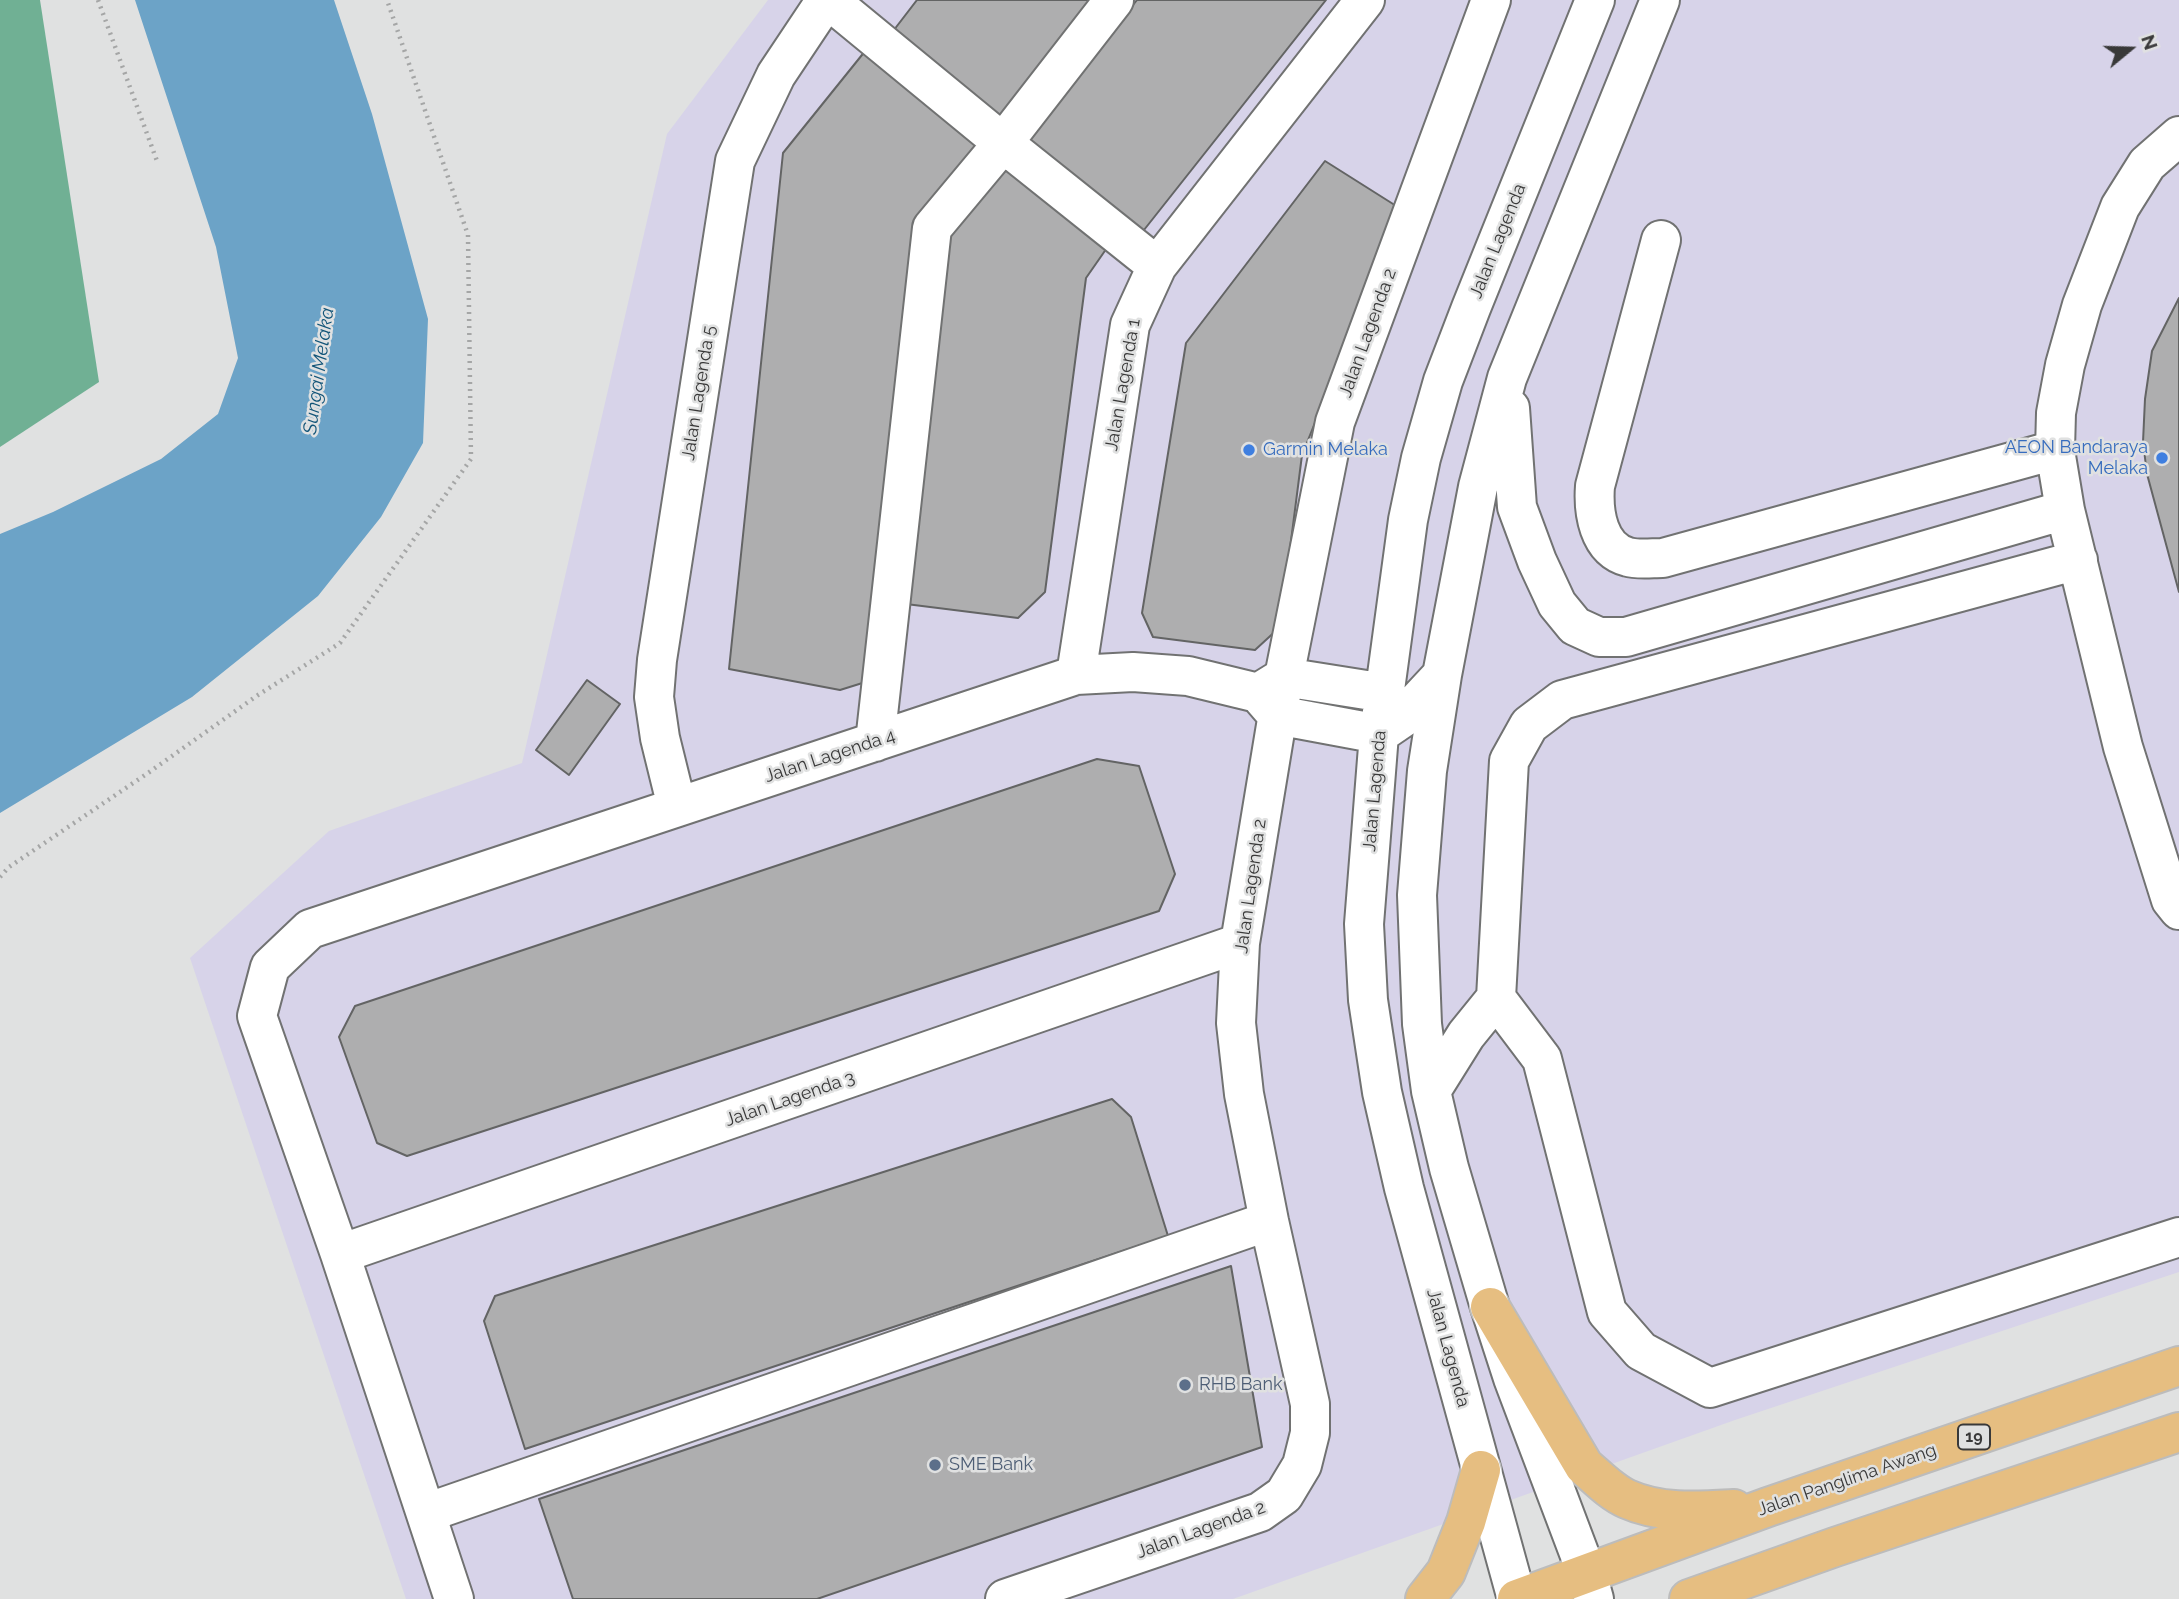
<!DOCTYPE html>
<style>
body{margin:0}
#map{position:relative;width:2179px;height:1599px;overflow:hidden;background:#e0e1e1;font-family:Raleway,sans-serif}
canvas{display:block}
.north{position:absolute;left:2095px;top:14px;width:70px;height:70px;-webkit-text-stroke:5px #e0e1e1;paint-order:stroke;rotate:71deg;font-size:19px;font-weight:700;line-height:28px;text-align:center;color:#393939}
.north::after{content:'';display:block;margin:auto;width:24px;height:32px;background:#393939;clip-path:polygon(50% 0,100% 100%,50% 72%,0 100%)}
</style>
<div id="map">
<canvas width="2179" height="1599"></canvas>
<div class="north">N</div>
</div>
<script>
const g = document.querySelector('canvas').getContext('2d');
g.lineJoin = 'round';
function paint(path, color) { g.fillStyle = color; g.fill(path, 'evenodd'); }
function stroke(path, color, width, dash) { g.strokeStyle = color; g.lineWidth = width; g.lineCap = dash ? 'butt' : 'round'; g.setLineDash(dash || []); g.stroke(path); }
function write(font, color, halo, rows, align = 'center') {
  g.font = font + ' Raleway,sans-serif'; g.lineWidth = 5; g.setLineDash([]); g.textBaseline = 'middle'; g.strokeStyle = halo; g.fillStyle = color; for (const [text, x, y, turn = 0] of rows) {
    g.save(); g.translate(x, y); g.rotate((+turn || 0) * Math.PI / 180); g.textAlign = isNaN(turn) ? turn : align; if (halo) g.strokeText(text, 0, 0); g.fillText(text, 0, 0); g.restore();
  }
}
paint(new Path2D(`
 M768,0h1411v1272l-444,148 -502,179h-827l-216,-641 139,-127 193,-68 145,-629z`), '#d7d3e9');
paint(new Path2D(`
 M0,0h40l59,382 -99,65z`), '#70b094');
paint(new Path2D(`
 M135,0h199l38,114 56,205 -5,124 -42,74 -63,79 -126,101 -192,116v-279l53,-22 108,-53 57,-45 20,-56 -22,-111z`), '#6ca3c7');
const building = new Path2D(`
 M917,0h189l-100,131 -119,-92z
 M1137,0h189l-186,235 -116,-93z
 M870,45l117,92 -64,80 -51,463 -32,10 -111,-21 54,-516z
 M1004,152l105,93 -23,33 -41,314 -27,26 -112,-14 34,-369z
 M1325,161l76,48 -99,246 -22,172 -25,23 -102,-13 -11,-24 44,-270z
 M2179,298v294l-32,-118 -4,-32 2,-43 7,-48z
 M587,680l33,24 -51,71 -33,-25z
 M1097,759l42,7 36,108 -16,37 -752,245 -30,-13 -38,-106 16,-31z
 M1112,1099l19,18 37,119 -643,213 -41,-128 11,-25z
 M1231,1266l31,181 -445,152h-244l-34,-100z`);
paint(building, '#aeaeaf');
stroke(building, '#636464', 2);
const minor = new Path2D(`
 M829,0l174,143 154,123
 M2179,136l-32,28 -27,43 -38,98 -17,60 -9,48 -1,37 10,60 58,237 48,153 8,10
 M1661,240l-66,246c-2,26 3,63 33,71 10,3 24,1 35,1l392,-108
 M1510,408l7,99 20,54 20,43 18,22 24,11h27l439,-127
 M1076,675l54,-350 27,-59 208,-266
 M1263,690l21,-13 101,16
 M875,742l57,-514 71,-85 111,-143
 M677,807l-17,-69 -6,-41 3,-37 78,-499 41,-86 50,-75
 M1496,998l46,61 65,253 34,39 69,37 469,-151
 M1431,1091l35,-56 30,-37 13,-237 20,-36 33,-25 516,-140
 M340,1254l900,-311
 M426,1513l843,-292
 M454,1599l-114,-345 -83,-238 13,-49 40,-38 766,-254 57,-3 55,4 70,17 19,22 102,19 22,-15 41,-44
 M1005,1599l255,-87 24,-17 18,-30 8,-32v-29l-41,-183 -25,-127 -8,-71 4,-80 44,-266 51,-255 156,-422
 M1517,1599l-113,-411 -22,-96 -14,-92 -4,-76 15,-190 29,-214 13,-62 22,-77 28,-73 124,-308
 M1594,1599l-7,-25 -74,-196 -23,-71 -41,-139 -18,-77 -9,-67 -5,-129 10,-124 15,-96 36,-188 29,-109 153,-378`);
const major = new Path2D(`
 M1490,1307l94,159c13,11 27,26 43,33 33,15 72,12 107,10
 M1425,1599l21,-27 20,-50 15,-52
 M1517,1599l251,-92 411,-141
 M1689,1599l146,-52 344,-115`);
stroke(minor, '#717272', 42);
stroke(major, '#bcbcbc', 42);
stroke(new Path2D(`
 M98,0l59,161
 M0,877l9,-10 139,-94 110,-78 82,-52 131,-184 -3,-224 -81,-235`), '#a5a6a6', 4.5, [2, 5]);
stroke(minor, '#fff', 38);
stroke(major, '#e6be81', 38);
for (const [x, y, r, color] of [
 [1249,450,7,"#3f7fe0"],
 [2162,458,7,"#3f7fe0"],
 [1185,1385,7,"#5c6f8a"],
 [935,1465,7,"#5c6f8a"]
]) { const dot = new Path2D(); dot.arc(x, y, r, 0, 2 * Math.PI); g.fillStyle = color; g.fill(dot); stroke(dot, '#e0e1e1', 2.5); }
for (const [x, y, w] of [
 [1974,1437,32]
]) { const box = new Path2D(); box.roundRect(x - w / 2, y - 12.5, w, 25, 5); g.fillStyle = '#e0e1e1'; g.fill(box); stroke(box, '#393939', 2); }
write('bold 16px', '#393939', null, [
 ["19",1974,1437]
]);
write('18px', '#393939', '#e0e1e1', [
 ["Jalan Lagenda",1498,241,-68],
 ["Jalan Lagenda 2",1368,333,-70],
 ["Jalan Lagenda 1",1123,385,-80],
 ["Jalan Lagenda 5",699,393,-81],
 ["Jalan Lagenda 4",830,756,-18],
 ["Jalan Lagenda",1375,791,-85],
 ["Jalan Lagenda 2",1251,886,-82],
 ["Jalan Lagenda 3",790,1099,-19],
 ["Jalan Lagenda",1448,1348,75],
 ["Jalan Panglima Awang",1847,1480,-19],
 ["Jalan Lagenda 2",1201,1530,-20]
]);
write('18px', '#366cbe', '#e0e1e1', [
 ["AEON Bandaraya",2148,448],
 ["Melaka",2148,469],
 ["Garmin Melaka",1263,450,"left"]
], 'right');
write('18px', '#4e5e75', '#e0e1e1', [
 ["RHB Bank",1199,1385],
 ["SME Bank",949,1465]
], 'left');
write('italic 19px', '#115478', '#e0e1e1', [
 ["Sungai Melaka",319,371,-82]
]);
</script>
